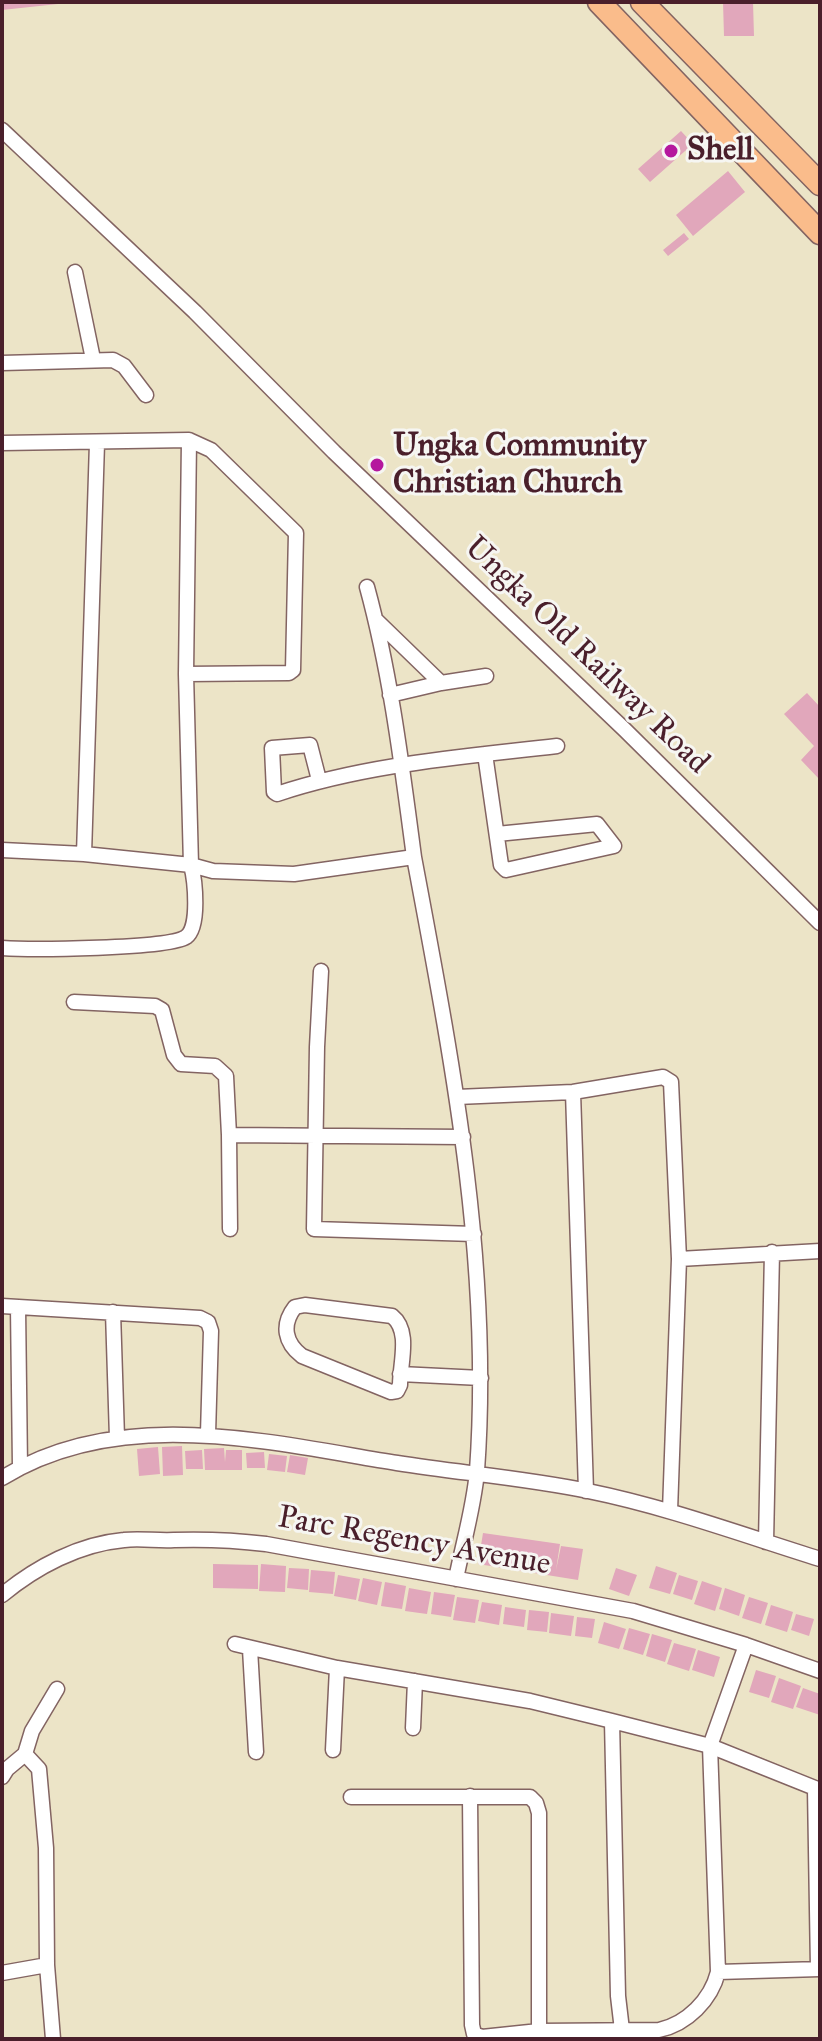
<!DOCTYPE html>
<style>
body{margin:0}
#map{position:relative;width:822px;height:2041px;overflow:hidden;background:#ece4c7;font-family:"IM FELL Great Primer",serif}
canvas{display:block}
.frame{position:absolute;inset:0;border:4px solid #4a1f2b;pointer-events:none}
</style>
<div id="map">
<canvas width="822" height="2041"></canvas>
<div class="frame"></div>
</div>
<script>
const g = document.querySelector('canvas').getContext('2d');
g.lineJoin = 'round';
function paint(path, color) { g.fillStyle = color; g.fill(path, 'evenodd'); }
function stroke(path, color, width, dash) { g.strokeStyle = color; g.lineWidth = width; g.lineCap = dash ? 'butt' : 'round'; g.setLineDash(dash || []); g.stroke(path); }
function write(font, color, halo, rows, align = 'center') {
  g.font = font + ' "IM FELL Great Primer",serif'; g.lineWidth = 6; g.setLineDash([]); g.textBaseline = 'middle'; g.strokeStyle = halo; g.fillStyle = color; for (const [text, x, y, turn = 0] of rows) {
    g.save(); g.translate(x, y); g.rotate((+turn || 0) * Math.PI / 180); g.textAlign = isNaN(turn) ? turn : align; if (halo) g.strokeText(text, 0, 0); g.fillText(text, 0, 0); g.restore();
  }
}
paint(new Path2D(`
 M2,2h56v2l-56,6z
 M723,2h30l1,34h-30z
 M681,131l12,13 -43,38 -12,-13z
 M728,171l17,21 -52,44 -17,-21z
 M684,233l5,6 -21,17 -5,-6z
 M807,693l13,14v73l-19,-20 13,-14 -30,-32z
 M182,1446l1,29 -20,1 -1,-29z
 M158,1447l2,27 -21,2 -2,-27z
 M224,1448l1,14 1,-12h16v20h-37l-1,-21z
 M202,1450l1,19h-17l-1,-18z
 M264,1452l1,16h-18l-1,-15z
 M269,1454l18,2 -2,16 -18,-2z
 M290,1455l18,3 -3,17 -18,-3z
 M483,1533l77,11 -4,26 5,-24 22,3 -5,31 -100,-16z
 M213,1564l45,1v24l-45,-1z
 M261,1564l25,2 -1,26 -26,-1z
 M656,1566l21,7 -7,21 -21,-6z
 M289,1568l20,1 -1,21 -21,-2z
 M616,1568l21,7 -8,21 -20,-7z
 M311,1570l24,2 -2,22 -24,-2z
 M338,1575l22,4 -4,21 -22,-4z
 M679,1575l19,6 -6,19 -19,-6z
 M363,1578l19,4 -5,23 -19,-4z
 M702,1581l20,7 -7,23 -21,-7z
 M385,1582l21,4 -4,23 -21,-3z
 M409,1588l22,4 -4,22 -22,-3z
 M725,1588l20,7 -6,21 -20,-7z
 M434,1592l21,3 -4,22 -20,-3z
 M457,1597l22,3 -4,23 -22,-3z
 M749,1597l19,6 -7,21 -19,-6z
 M482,1602l20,3 -3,20 -21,-4z
 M771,1605l22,7 -6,20 -22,-7z
 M505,1607l21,3 -2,17 -21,-3z
 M529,1610l20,2 -2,20 -20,-2z
 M551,1613l23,3 -3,20 -22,-3z
 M796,1614l18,5 -5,17 -18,-6z
 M577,1617l18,2 -3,19 -17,-2z
 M604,1622l22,7 -7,20 -21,-6z
 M629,1628l21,6 -7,21 -20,-6z
 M652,1634l20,6 -7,22 -19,-6z
 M674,1643l22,6 -7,22 -22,-7z
 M698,1650l22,7 -6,20 -22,-7z
 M756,1670l20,6 -7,22 -20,-6z
 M779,1678l22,8 -8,23 -22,-7z
 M803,1688l17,6v21l-24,-8z`), '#e1a7bb');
const street = new Path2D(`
 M2,130l193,182 139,140 291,278 195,193
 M75,272l18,87
 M2,363l111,-3 11,6 22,29
 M2,443l187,-3 22,10 85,83 -3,137 -4,3 -103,1
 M367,587c24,88 35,180 47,270
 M377,621l64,62 45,-7
 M390,695l51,-12
 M485,754l16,111 5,5 108,-24 -17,-22 -100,10
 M319,780l-9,-35 -38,3 2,44 3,2c90,-30 186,-37 280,-48
 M2,850l82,4 107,11 22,6 81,3 120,-17c38,203 78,407 63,614 -3,36 -14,72 -21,108
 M84,854l13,-411
 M2,948c28,2 166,1 184,-11 14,-10 9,-57 5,-72l-5,-191 3,-234
 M321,971l-4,76 -3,182 160,5
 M74,1002l81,4 7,4 12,45 7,9 34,2 11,10 3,59 234,2
 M573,1092l13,399
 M457,1097l116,-5 90,-15 8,5 8,177 -9,252
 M229,1135l1,94
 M679,1259l141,-8
 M305,1305l87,11c19,15 8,47 8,69l-3,6 -6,1 -89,-36c-17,-13 -21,-31 -7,-49z
 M2,1306l198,12 8,4 3,9 -3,103
 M18,1307l2,160
 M113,1312l4,126
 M400,1374l81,4
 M2,1478c119,-73 265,-36 395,-15 63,10 128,15 191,28 79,16 155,44 232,68
 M766,1542l6,-290
 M2,1595c34,-28 77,-51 122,-55 16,-2 33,1 50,0 33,-1 59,0 92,4l367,67 113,34 74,26
 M235,1644l102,24 193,33 82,20 98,25 110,44
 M250,1649l6,103
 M612,1721l6,275 4,34
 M413,1728l2,-47
 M333,1750l4,-82
 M25,1754l14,15 7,79 1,117 6,74
 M2,1777l5,-8 18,-15 7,-23 25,-42
 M815,1789l3,180
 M470,1796l2,229 2,9 8,3 57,-6 120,-1c28,-6 52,-30 59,-58l-8,-226 36,-101
 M351,1797h179l6,6 3,10v218
 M718,1972l102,-3
 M2,1973l45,-8`);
const primary = new Path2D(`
 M599,2l221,231
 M642,2l178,182`);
stroke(street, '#836462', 17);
stroke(primary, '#836462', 25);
stroke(street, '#fff', 14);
stroke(primary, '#fabc8b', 22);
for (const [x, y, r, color] of [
 [671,151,8,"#b5179e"],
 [377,465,8,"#b5179e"]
]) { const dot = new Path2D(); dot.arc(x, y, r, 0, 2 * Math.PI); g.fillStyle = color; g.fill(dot); stroke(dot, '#f6f6f2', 3); }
write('bold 32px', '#4a1f2b', '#f6f6f2', [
 ["Shell",687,151],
 ["Ungka Community",393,447],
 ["Christian Church",393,484]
], 'left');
write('32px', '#4a1f2b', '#f6f6f2', [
 ["Ungka Old Railway Road",586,656,44],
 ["Parc Regency Avenue",414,1542,10]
]);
</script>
